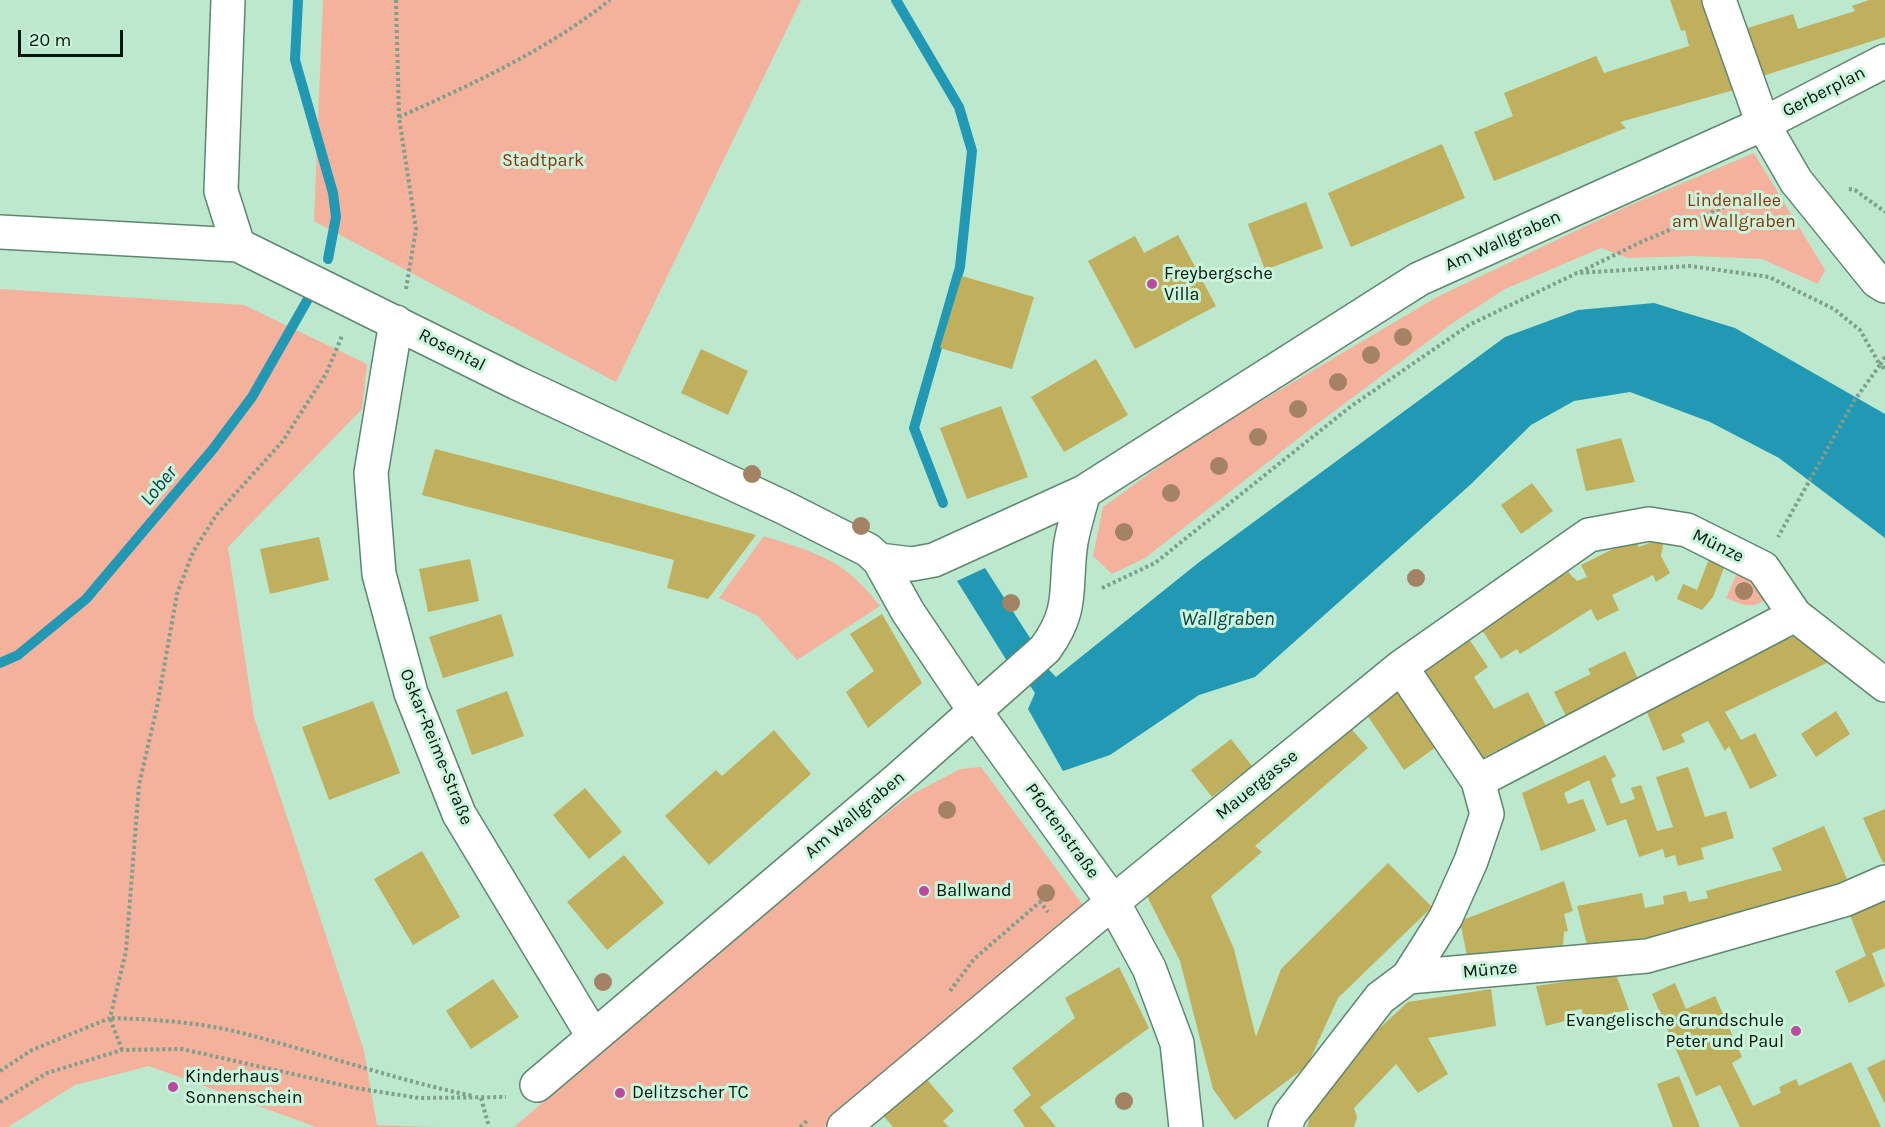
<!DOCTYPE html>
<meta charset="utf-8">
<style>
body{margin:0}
#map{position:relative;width:1885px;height:1127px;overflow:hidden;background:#bce8cd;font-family:Karla,sans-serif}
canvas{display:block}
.scale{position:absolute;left:18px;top:30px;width:105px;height:27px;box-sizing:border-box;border:3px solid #06150d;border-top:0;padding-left:8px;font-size:18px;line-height:21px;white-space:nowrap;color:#06150d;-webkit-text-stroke:4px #c9f5da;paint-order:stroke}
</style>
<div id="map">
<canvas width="1885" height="1127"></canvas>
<div class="scale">20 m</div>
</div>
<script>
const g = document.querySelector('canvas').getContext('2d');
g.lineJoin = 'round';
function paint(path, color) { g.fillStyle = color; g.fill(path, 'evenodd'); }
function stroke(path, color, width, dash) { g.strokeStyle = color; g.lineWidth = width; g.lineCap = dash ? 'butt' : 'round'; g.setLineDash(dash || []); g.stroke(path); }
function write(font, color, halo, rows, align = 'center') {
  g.font = font + ' Karla,sans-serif'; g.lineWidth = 6; g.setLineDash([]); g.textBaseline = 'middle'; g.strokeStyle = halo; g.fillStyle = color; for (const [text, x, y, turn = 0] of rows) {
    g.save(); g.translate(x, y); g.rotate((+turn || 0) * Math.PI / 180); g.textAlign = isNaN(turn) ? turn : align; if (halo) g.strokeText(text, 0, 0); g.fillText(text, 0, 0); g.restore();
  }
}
paint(new Path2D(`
 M323,0h478l-185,382 -302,-161z
 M1754,153l71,117 -7,14 -56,-25 -67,-3 -68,2 -26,-10 -96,41 -51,33 -141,105 -168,131 -33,16 -19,-18 10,-49 94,-68 240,-142 191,-91z
 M0,289l244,16 123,59 -5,45 -134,138 26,170 110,334 13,74 59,2h-120l-167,-61 -74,19 -67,42h-8z
 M764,536c55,18 80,23 116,70l-83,54 -39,-44 -39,-18z
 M1739,569c13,8 27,15 24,32 -13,9 -24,2 -37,-3z
 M981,767l102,138 -220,185 -39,37h-310l314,-267 81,-64 51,-27z`), '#f4b29d');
paint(new Path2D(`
 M1654,303l81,25 150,86v124l-106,-80 -69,-36 -80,-30 -56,9 -43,24 -61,60 -215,192 -56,18 -89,60 -47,16 -35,-62 7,-16 -24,-35 -4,3 -50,-80 28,-13 47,73 -6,5 30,31 142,-114 307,-226 73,-27z`), '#2299b4');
stroke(new Path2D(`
 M298,0l-3,60 38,133 3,24 -8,42
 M896,0l63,107 13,44 -12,116 -46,161 29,75
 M0,663l18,-8 68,-56 127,-150 39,-52 56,-98`), '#2299b4', 10);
paint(new Path2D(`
 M1670,0h36l28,90 -114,32 6,6 -132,53 -20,-49 39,-16 -9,-23 92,-37 8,17 85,-27 -4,-16 -4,1z
 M1869,0h16v37l-132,42 -15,-48 55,-17 5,15 57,-18 -3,-5z
 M1442,144l23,54 -114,49 -23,-54z
 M1306,202l17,46 -58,22 -17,-46z
 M1178,235l38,71 -81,43 -47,-88 47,-25 9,17z
 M962,276l72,21 -22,72 -72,-21z
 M701,349l47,22 -20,44 -47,-22z
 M1096,359l32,56 -64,37 -33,-55z
 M1001,406l27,71 -61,22 -27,-71z
 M1621,438l14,44 -49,9 -10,-42z
 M435,449l109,28 212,58 -48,64 -41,-11 7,-28 -252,-65z
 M1532,483l21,28 -32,23 -20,-29z
 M319,537l10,43 -59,14 -10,-45z
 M1635,538l4,9 22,-8 2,7 -2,10 9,17 -14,9 -3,-7 -41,20 7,15 -22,11 -6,-12 -71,45 -3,-5 -16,10 -21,-32 88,-55 9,9 10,-4 -6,-12z
 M470,559l9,42 -51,11 -9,-43z
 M1709,559l16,6 -12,32 -11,13 -25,-11 6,-15 14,6z
 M501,614l13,42 -71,22 -14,-41z
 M882,614l40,69 -54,45 -22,-36 28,-21 -24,-37z
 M1801,634l32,26 -108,52 16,28 14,-7 22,43 -27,13 -21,-43 -4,5 -17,-30 -27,13 4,8 -22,9 -19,-46 118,-57z
 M1469,639l19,28 -14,10 20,32 34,-17 18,34 -66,33 -59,-89z
 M1625,651l14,30 -73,35 -12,-24 37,-18 -3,-5z
 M1398,685l38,62 -32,23 -41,-61z
 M507,691l17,45 -52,19 -16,-45z
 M373,701l27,72 -71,27 -27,-73z
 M1836,711l14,23 -34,23 -15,-23z
 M1347,724l21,24 -113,98 7,6 -51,44 23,53 22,88 25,-68 107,-106 44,44 -94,91 -31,68 -72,54 -22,-31 -33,-128 -33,-65z
 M774,730l37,44 -102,91 -44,-49 51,-46 6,6z
 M1231,739l21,27 -40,31 -21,-27z
 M1605,755l11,21 -5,3 10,25 14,-5 -4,-11 10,-3 16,46 16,-4 -17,-50 32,-10 17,50 21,-6 8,27 -33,10 3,11 -26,7 -3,-11 -10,3 -2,-9 -24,8 -13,-38 -19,7 -18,-46 -25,13 4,11 15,-5 13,32 -55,20 -19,-58z
 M585,788l37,44 -33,27 -36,-44z
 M1885,809v53l-2,1 -20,-45z
 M1824,826l23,53 -51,23 -83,21 -61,14 -65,8 -10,-39 65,-13 3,15 19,-4 -1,-8 23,-5 3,11 19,-4 -2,-7 76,-21 -10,-22z
 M422,851l38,66 -47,28 -39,-66z
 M624,855l40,48 -57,47 -40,-48z
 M1564,881l9,30 -9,3 4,17 -4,1 -1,14 -96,10 -7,-35z
 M1885,901v47l-13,5 13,33 -36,17 -14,-32 31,-15 -16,-41z
 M1119,967l30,61 -109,79 16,20h-31l-12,-17 18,-15 -19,-27 63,-50 -10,-20z
 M1616,974l13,36 -46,9 -1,-10 -12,2 2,8 -26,7 -10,-40z
 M493,979l26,38 -48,32 -25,-38z
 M1675,983l11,26 29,-13 27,61 -10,6 21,43 28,-13 -2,-6 17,-8 3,7 52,-24 30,65h-141l-20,-42 -24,11 -44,-102z
 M1491,989l5,37 -68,12 20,36 -30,19 -22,-29 -42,44 3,9 -3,10h-47l9,-32 43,-48 49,-45z
 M1885,1059v45l-18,-36z
 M923,1075l31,36 -11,10 6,6h-56l-13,-15z
 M1679,1076l21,51h-27l-16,-43z`), '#c0af5c');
const minor = new Path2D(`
 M228,0l-7,191 17,54
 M1719,0l44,124 33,57 81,100 8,5
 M0,232l238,13 279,138 266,124 85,43 11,10 29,52 66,98 139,192 36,66 28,75 9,84
 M396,322l-25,151 8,101 32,119 48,121 134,222
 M879,560l33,4 22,-4 150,-68 335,-213 344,-155 122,-63
 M1795,615l90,70
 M1408,977l239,-21 197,-56 41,-18
 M537,1085l360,-305 148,-131c30,-41 19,-61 26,-107 3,-16 8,-33 13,-50
 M844,1127l269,-225 288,-235
 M1285,1127l5,-13 90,-116 28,-21 38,-60 25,-56 16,-47 -9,-33 -77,-114 188,-132 60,-11 38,6 76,38 32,47 -317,166`);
stroke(minor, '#5e876f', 36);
stroke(new Path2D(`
 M396,0l3,117
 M1849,189l6,1 30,22
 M1580,272l61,-30 121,-51
 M406,289l10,-60 -17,-112c74,-33 148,-67 211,-117
 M1885,357l-5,8 5,4
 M1102,588l53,-25 195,-156 119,-82 108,-52 113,-7 79,11 65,32 26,21 20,35 -26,36 -76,136
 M950,991l24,-32 66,-57 8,10
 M122,1050l-12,-32c41,1 84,4 124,13 80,20 158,48 239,65
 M0,1071l32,-21 78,-32 16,-67 13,-166 18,-78 20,-113 16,-42 24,-38 65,-72 44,-68 16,-38
 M481,1098l8,29
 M0,1102l47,-29 75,-23 60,-1 173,39 64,10 87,-1
 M800,1127l9,-8`), '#7d9f8b', 4, [3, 3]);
stroke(minor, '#fff', 33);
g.fillStyle = '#a38364';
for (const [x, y] of [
 [1403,337],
 [1371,355],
 [1338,382],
 [1298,409],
 [1258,437],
 [1219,466],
 [752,474],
 [1171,493],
 [861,526],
 [1124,532],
 [1416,578],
 [1744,591],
 [1011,603],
 [947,810],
 [1046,893],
 [603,982],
 [1124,1101]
]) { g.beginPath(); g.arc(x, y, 9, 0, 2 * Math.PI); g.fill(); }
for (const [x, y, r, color] of [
 [1152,284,6,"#bc48a1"],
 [924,891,6,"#bc48a1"],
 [1796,1031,6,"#bc48a1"],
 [173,1087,6,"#bc48a1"],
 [620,1093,6,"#bc48a1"]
]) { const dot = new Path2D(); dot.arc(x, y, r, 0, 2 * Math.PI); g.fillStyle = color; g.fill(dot); stroke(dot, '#c9f5da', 2); }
write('18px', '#06150d', '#c9f5da', [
 ["Gerberplan",1824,92,-27],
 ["Am Wallgraben",1503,241,-24],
 ["Rosental",452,350,27],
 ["Münze",1718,546,26],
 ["Oskar-Reime-Straße",436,747,68],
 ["Mauergasse",1257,785,-39],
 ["Am Wallgraben",855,815,-40],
 ["Pfortenstraße",1062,831,54],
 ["Münze",1490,970,-5]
]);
write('18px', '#8f300e', '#c9f5da', [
 ["Stadtpark",543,161],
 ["Lindenallee",1734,201],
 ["am Wallgraben",1734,222]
]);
write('18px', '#06150d', '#c9f5da', [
 ["Freybergsche",1164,274],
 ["Villa",1164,295],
 ["Ballwand",936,891],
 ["Evangelische Grundschule",1784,1021,"right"],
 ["Peter und Paul",1784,1042,"right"],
 ["Kinderhaus",185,1077],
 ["Sonnenschein",185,1098],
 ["Delitzscher TC",632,1093]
], 'left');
write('italic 20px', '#0f404c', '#c9f5da', [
 ["Lober",159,486,-50],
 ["Wallgraben",1228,619]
]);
</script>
